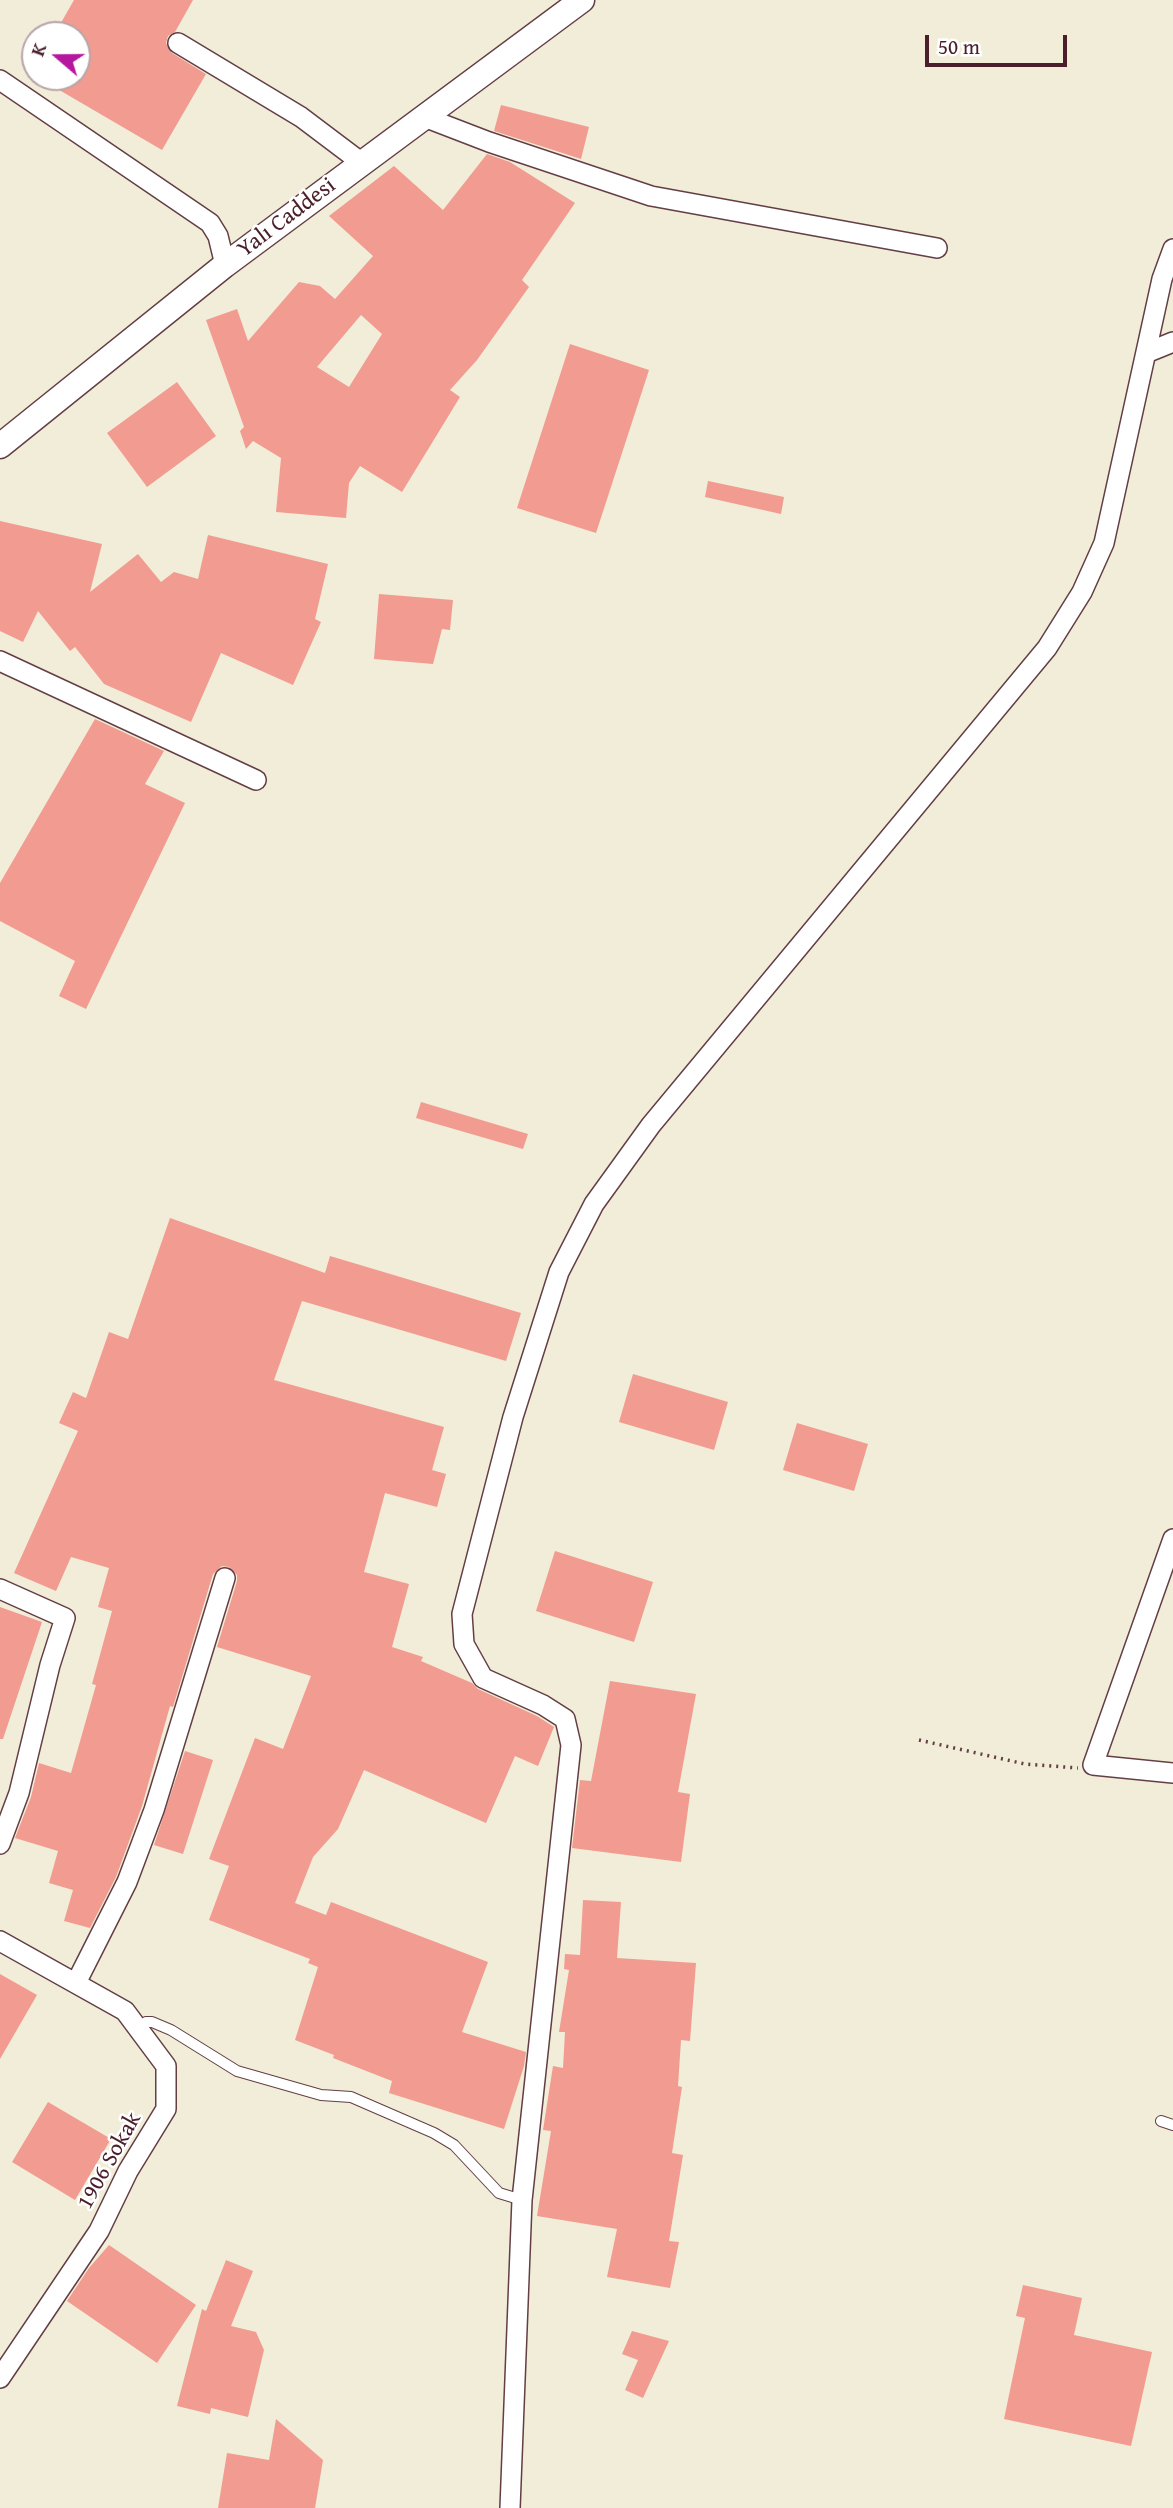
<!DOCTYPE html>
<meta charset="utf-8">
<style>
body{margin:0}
#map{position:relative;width:1173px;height:2508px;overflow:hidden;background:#f1edd8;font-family:"Gentium Book Plus",serif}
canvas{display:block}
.north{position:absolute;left:21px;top:21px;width:70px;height:70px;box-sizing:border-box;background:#fff;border:2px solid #b7a5aa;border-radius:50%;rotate:290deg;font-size:19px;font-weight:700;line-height:28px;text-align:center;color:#4a1f2b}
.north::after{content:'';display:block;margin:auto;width:24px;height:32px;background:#b5179e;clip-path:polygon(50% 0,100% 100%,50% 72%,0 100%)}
.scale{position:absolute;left:925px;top:35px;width:142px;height:32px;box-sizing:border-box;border:4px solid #4a1f2b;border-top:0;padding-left:9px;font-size:21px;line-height:24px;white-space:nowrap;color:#4a1f2b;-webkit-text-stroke:5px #fff;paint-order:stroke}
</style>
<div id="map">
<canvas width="1173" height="2508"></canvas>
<div class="north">K</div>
<div class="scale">50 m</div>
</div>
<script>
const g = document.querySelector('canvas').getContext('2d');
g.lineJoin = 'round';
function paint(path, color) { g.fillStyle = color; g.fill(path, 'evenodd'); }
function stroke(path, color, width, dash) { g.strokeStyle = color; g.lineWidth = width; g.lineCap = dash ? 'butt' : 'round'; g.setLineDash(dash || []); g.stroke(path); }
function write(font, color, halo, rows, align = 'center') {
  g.font = font + ' "Gentium Book Plus",serif'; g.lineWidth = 5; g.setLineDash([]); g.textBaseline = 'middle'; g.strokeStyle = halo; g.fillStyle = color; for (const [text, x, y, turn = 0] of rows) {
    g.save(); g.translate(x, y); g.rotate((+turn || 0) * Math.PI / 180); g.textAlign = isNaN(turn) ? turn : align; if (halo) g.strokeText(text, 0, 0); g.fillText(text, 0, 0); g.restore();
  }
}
paint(new Path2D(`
 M74,0h119l-18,32 -7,4 -2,7 6,10 34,21 -44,76 -125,-73h40v-42h-23z
 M501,105l88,22 -8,32 -87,-28z
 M487,154l23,8 65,41 -53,77 7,7 -52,73 -27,30 10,7 -58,95 -42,-26 -11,17 -3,35 -70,-6 5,-54 -28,-17 -7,8 -6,-18 4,-4 -38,-107 31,-11 11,32 51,-59 21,4 15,13 38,-43 -44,-40 65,-50 49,44zM361,315l21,19 -33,53 -32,-20z
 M570,344l79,26 -53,163 -79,-25z
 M177,382l39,54 -69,51 -40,-54z
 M708,481l76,16 -3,17 -76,-17z
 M0,521l102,23 -12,48 48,-38 23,28 13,-10 24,7 10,-44 120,29 -13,55 6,3 -28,63 -72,-32 -30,69 -87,-38 -29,-37 -5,4 -32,-40 -15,31 -23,-11z
 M379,594l74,6 -3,30 -8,-1 -9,35 -59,-5z
 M95,719l69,32 -19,33 40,19 -99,206 -27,-13 16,-35 -75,-40v-38z
 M421,1102l107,32 -5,15 -107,-31z
 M170,1218l155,55 5,-17 191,57 -15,48 -204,-60 -28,79 170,47 -12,43 14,4 -9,33 -52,-14 -21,79 45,12 -17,63 31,10 -2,4 51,22 6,6 59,27 17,11 -16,39 -23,-10 -29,67 -122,-53 -26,59 -25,28 -18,46 31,12 5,-13 157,60 -26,70 64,20 -2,14 -20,63 -115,-36 3,-12 -59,-23 1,-3 -39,-15 23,-73 -10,-4 2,-4 -101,-39 20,-54 -20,-7 46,-121 28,11 28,-73 -94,-29 20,-66v-6l-8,-8 -7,-1 -9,8 -40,133 -3,-1 -28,100 -26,71 -26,51 -26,-7 9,-31 -24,-7 9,-32 -43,-13 16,-41 8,-34 32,10 25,-88 -4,-1 20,-73 -14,-4 11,-39 -38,-11 -15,34 -42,-18 64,-142 -19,-8 14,-31 13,6 23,-66 19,7z
 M633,1374l95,28 -14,48 -95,-28z
 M797,1423l71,21 -14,47 -71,-21z
 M555,1551l98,31 -19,60 -98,-31z
 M0,1607l42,15 -39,117h-3z
 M610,1681l86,13 -18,98 12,2 -9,68 -109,-14 8,-68 11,1z
 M185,1751l28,9 -30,94 -29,-9z
 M583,1900l38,2 -4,56 79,5 -6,78 -9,-1 -3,46 4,1 -10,66 11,2 -14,86 10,1 -9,46 -63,-11 10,-48 -80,-13 14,-85 -8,-1 10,-64 10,2 2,-36h-6l10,-62 -5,-1 1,-15 15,1z
 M0,1974l37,21 -37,64z
 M48,2102l63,37 -36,61 -63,-38z
 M109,2245l87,60 -39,58 -90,-62 22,-33z
 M226,2260l27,11 -22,55 25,6 8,18 -16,67 -37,-9 -1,6 -33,-8 25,-97 4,2z
 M1023,2285l59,13 -8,37 78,17 -21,94 -127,-27 21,-101 -9,-2z
 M632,2331l37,10 -26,57 -18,-8 13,-30 -16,-6z
 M276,2419l47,41 -8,48h-97l9,-55 42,7z`), '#f29b90');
const service = new Path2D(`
 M138,2028l8,-6h6l19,8 66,41 84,24 30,2 83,36 20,12 45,48 23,7
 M1161,2121l12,4`);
const minor = new Path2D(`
 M178,43l123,74 61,46
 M0,80l210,143 8,13 7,29
 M424,117l65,25 162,54 286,52
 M1146,353l27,-11
 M0,661l256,119
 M1173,1539l-80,226 80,8
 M0,1589l65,29 -15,47 -31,128 -19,51
 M0,1941l125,70 41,55v43l-38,62 -29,60 -99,147
 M76,1983l51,-101 27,-72 71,-232
 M510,2508l12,-308 49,-455 -6,-26 -22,-14 -60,-27 -19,-34 -2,-30 51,-197 46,-145 35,-68 57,-79 396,-477 35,-56 22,-49 58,-264 11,-30`);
const tertiary = new Path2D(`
 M0,446l225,-181 357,-265`);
stroke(service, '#633e45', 12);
stroke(minor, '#633e45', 22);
stroke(tertiary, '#633e45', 27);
stroke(new Path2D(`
 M919,1740l106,24 53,4`), '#633e45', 3.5, [2, 5]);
stroke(service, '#fff', 10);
stroke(minor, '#fff', 19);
stroke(tertiary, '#fff', 24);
write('23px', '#4a1f2b', '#fff', [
 ["Yalı Caddesi",287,218,-37],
 ["1906 Sokak",110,2161,-61]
]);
</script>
